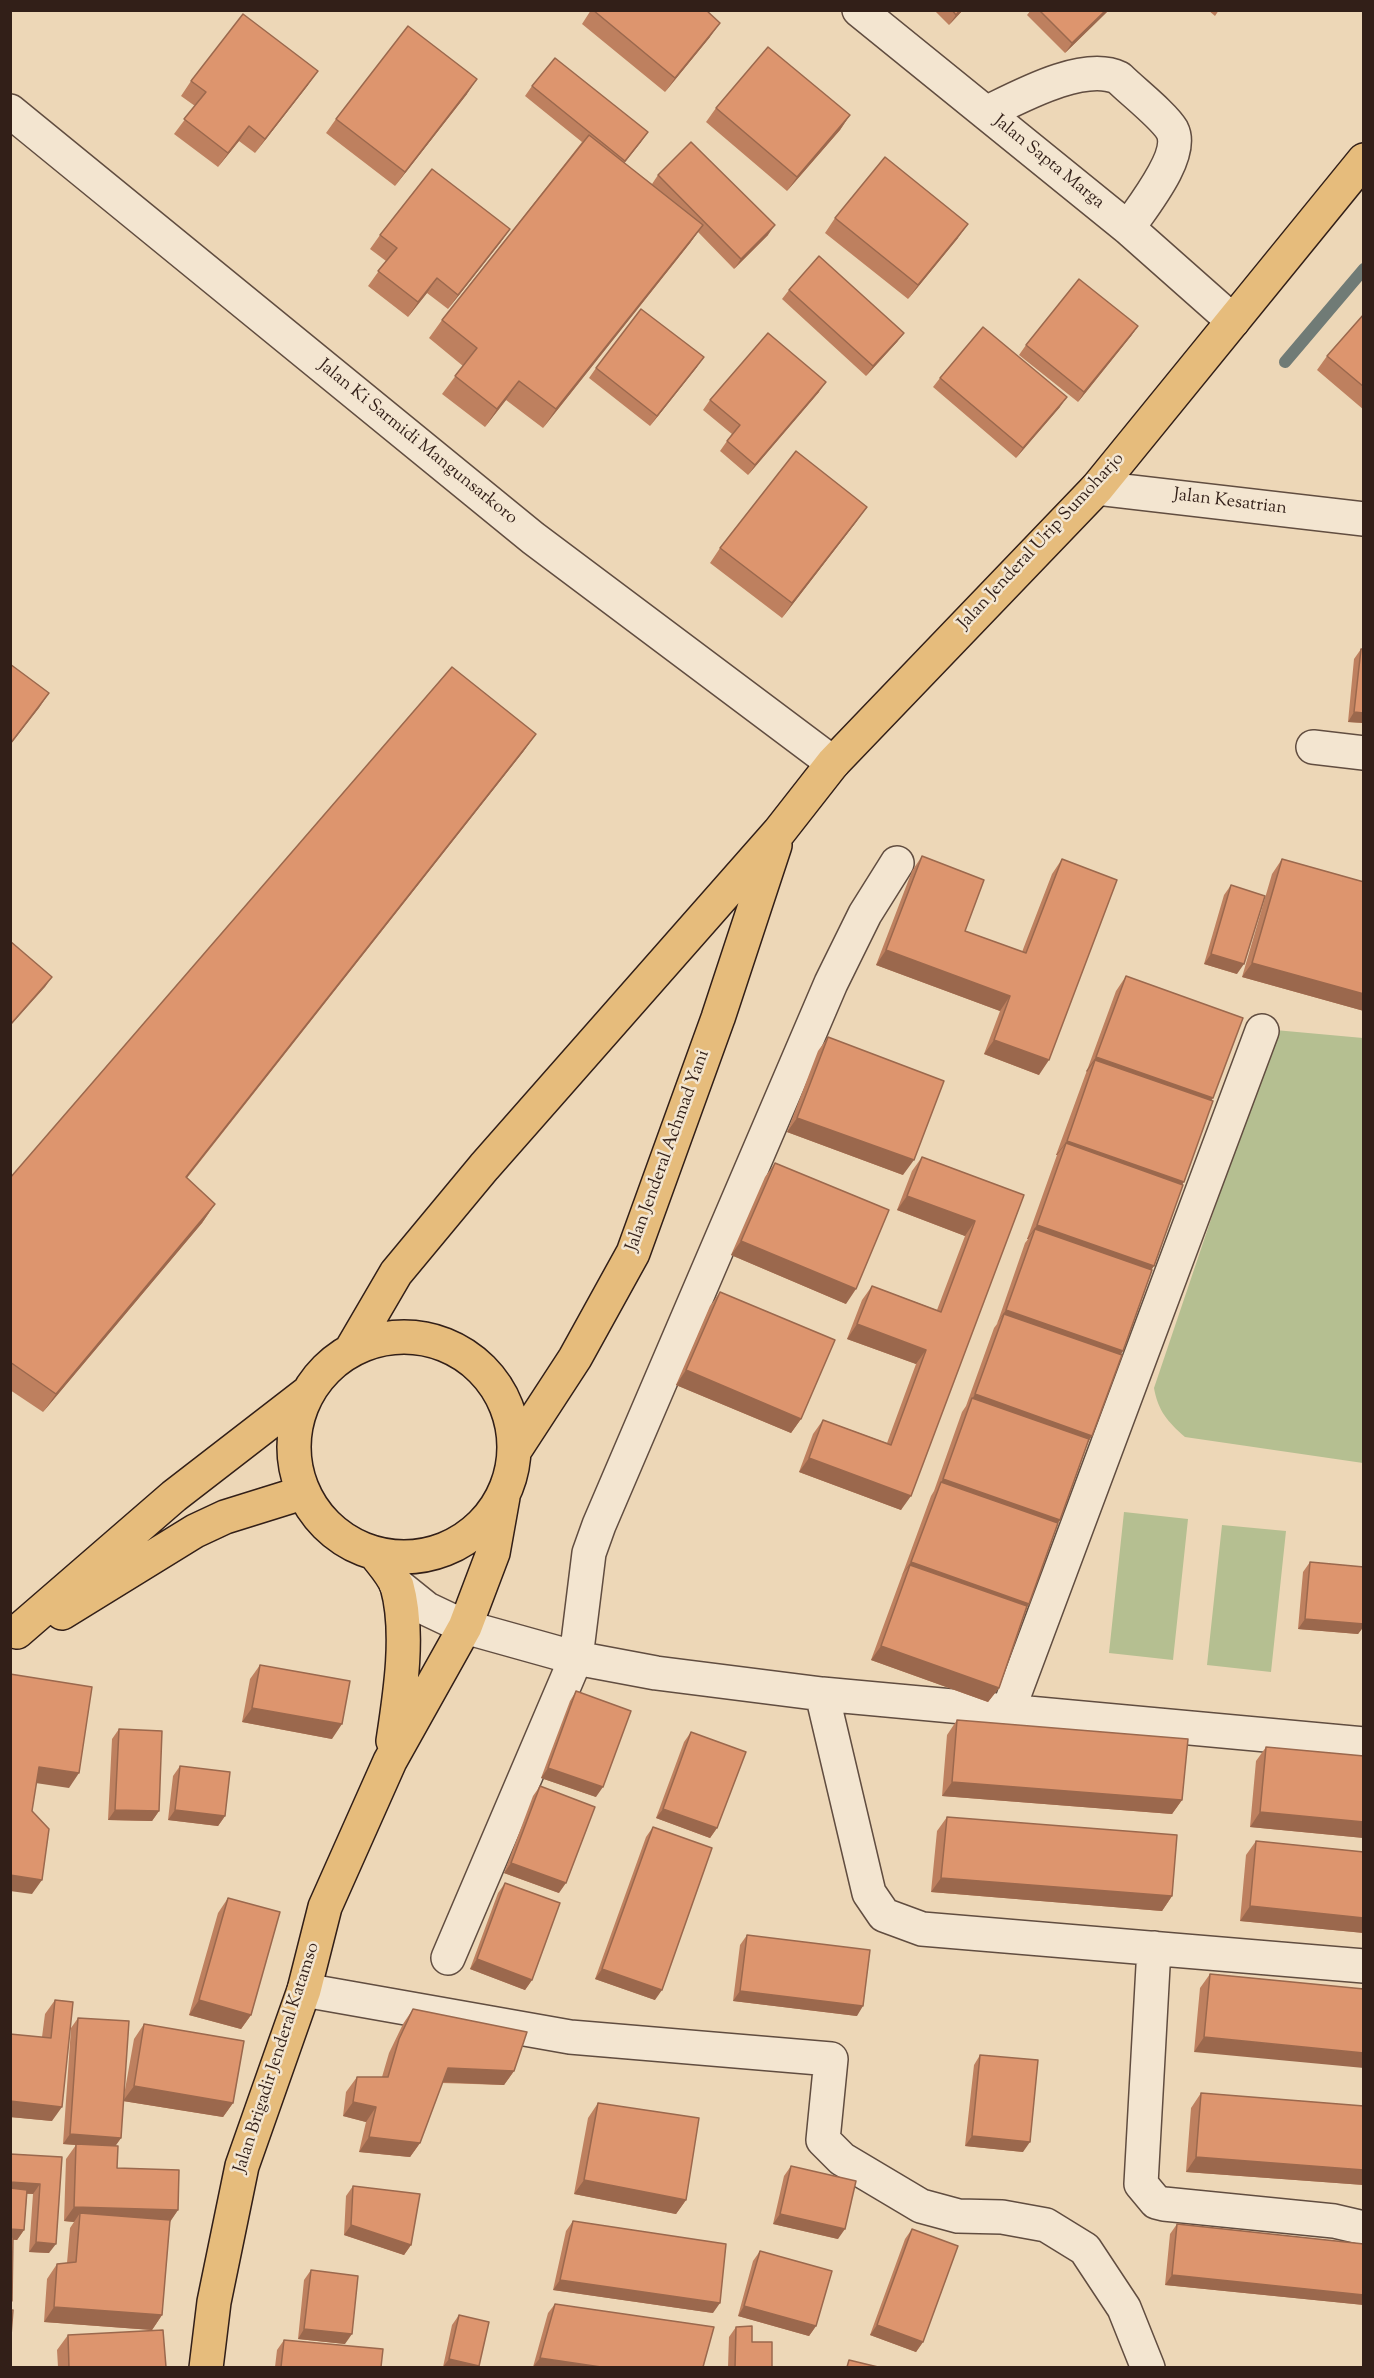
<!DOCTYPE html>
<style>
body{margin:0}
#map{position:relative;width:1374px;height:2378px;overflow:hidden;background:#edd7b7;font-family:"Sorts Mill Goudy",serif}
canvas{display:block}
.frame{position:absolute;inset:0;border:12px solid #321f18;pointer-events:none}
</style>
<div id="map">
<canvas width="1374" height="2378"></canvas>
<div class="frame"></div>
</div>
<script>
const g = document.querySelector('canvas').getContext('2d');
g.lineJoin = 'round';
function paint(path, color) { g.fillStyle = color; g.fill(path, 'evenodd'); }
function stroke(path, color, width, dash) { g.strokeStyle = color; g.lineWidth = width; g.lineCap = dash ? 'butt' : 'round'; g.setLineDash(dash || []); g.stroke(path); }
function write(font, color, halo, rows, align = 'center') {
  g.font = font + ' "Sorts Mill Goudy",serif'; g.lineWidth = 5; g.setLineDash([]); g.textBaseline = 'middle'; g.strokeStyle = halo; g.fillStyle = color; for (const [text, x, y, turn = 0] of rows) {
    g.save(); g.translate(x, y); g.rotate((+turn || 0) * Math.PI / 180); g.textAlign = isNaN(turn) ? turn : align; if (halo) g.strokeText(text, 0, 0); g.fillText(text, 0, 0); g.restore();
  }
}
paint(new Path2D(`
 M1275,1030l88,8v425l-178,-26c-17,-15 -27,-26 -31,-49z
 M1124,1512l64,7 -15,141 -64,-7z
 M1222,1525l64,6 -15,141 -64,-7z`), '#b5bf91');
stroke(new Path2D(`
 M1285,362l79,-93`), '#707b76', 12);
const minor = new Path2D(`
 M859,10l269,218 105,93
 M10,111l523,427 300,225
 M986,113c33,-16 98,-52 133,-35 13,13 45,38 53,52 13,25 -30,77 -44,98
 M1097,488l267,31
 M1313,747l51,6
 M396,1584l31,25 38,18 111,31 80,15 166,21 542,50
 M822,1694l47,199 15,22 38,14 442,37
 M1008,1711l254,-680
 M1154,1948l-13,236 15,18 8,2 170,17 30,7
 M448,1958l128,-300 13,-105 10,-28 232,-542 34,-69 32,-51
 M304,1990l266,47 261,22 -8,81 19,19 79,47 37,10 44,1 44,8 39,24 39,59 24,60`);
const major = new Path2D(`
 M294 1447a110 110 0 1 1 220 0a110 110 0 1 1-220 0Z
 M351,1350l45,-77 88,-106 295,-335 54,-69 264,-275 267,-328
 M515,1450l60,-92 58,-105 85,-235 57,-173
 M376,1555c7,9 17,20 21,31 13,46 3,109 -4,155
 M62,1613l133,-82 30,-14 77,-24
 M17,1632l157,-136 132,-102
 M206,2368l8,-66 28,-136 62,-176 21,-83 65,-146 75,-134 28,-74 10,-56`);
stroke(minor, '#614d40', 36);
stroke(major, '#321f18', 36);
stroke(minor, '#f3e5d0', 33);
stroke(major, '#e6bc7c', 33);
paint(new Path2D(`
 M591,10h115l4,27 -45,55 -83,-68z
 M934,10h29l-14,15z
 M1031,10h78l-44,43 -38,-38z
 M1208,10h11l-4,6z
 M191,81l117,4 -53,68 -16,-12 -21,26 -44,-33 21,-28 -14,-10z
 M532,86l109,56 -17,21 28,21 6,-9 110,60 -34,34 -36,-37 -8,11 -147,185 -37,-28 -21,27 -43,-33 21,-28 -34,-28 13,-18 140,-178 -57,-46z
 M467,94l-72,92 -69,-53 10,-14z
 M716,108l134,7 -10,15 -53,61 -81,-69z
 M835,218l123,20 -50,61 -83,-66z
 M510,229l-10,14 -52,66 -21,-16 -19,24 -40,-31 18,-25 -16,-12 10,-14z
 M789,290l115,43 -7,9 -31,34 -84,-77z
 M1364,314v96l-47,-40 10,-14z
 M1138,326l-7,10 -53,66 -59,-47 7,-10z
 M697,367l-47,59 -61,-48 7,-10z
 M940,378l120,29 -44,51 -83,-71z
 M819,392l-71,83 -28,-24 12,-17 -29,-24 7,-10z
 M857,521l-75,97 -72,-55 10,-15z
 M1361,649l3,74 -16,-1 6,-63z
 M536,734l-13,18 -336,426 28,26 -13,19 -159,189 -33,-22v-212z
 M922,856l43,75 57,21 30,-78 10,-15 -23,216 -55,-21 16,-43 -124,-46 36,-94z
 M1282,859l82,23v129l-122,-34 30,-103z
 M1231,885l6,89 -33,-10 20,-69z
 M1126,976l86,125 -120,335 -4,6 -28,78 -4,6 -57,162 -11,14 -117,-42 60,-164 3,-5 28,-79 4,-6 28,-78 3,-4 28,-81 3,-4h-1l30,-84h-1l60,-164z
 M828,1037l75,138 -116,-43 31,-81z
 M922,1157l102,38 -123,315 -102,-38 14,-38 10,-14 64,23 29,-79 -69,-25 15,-39 10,-14 65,24 28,-74 -68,-26 15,-39z
 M775,1163l71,141 -115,-49 34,-78z
 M720,1292l81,127 -10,14 -115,-48 34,-79z
 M1310,1562l54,5v59l-6,8 -60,-5 5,-57z
 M260,1665l72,74 -90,-17 8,-43z
 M576,1691l20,106 -55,-19 29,-77z
 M957,1720l225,80 -10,14 -230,-18 5,-61z
 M119,1729l40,82 -7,10 -44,-1 4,-81z
 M691,1732l26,96 -7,10 -54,-20 28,-76z
 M1266,1747l98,9v82l-114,-11 6,-66z
 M180,1766l45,50 -7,10 -50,-6 5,-44z
 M540,1786l19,107 -55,-20 29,-77z
 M947,1817l225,79 -10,15 -231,-19 6,-61z
 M653,1827l2,173 -60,-21 51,-142z
 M1256,1841l108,11v81l-124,-12 6,-66z
 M505,1883l27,97 -7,10 -55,-21 28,-76z
 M228,1898l23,117 -10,14 -52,-14 29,-102z
 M747,1935l110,81 -124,-15 7,-56z
 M1210,1974l154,15 -170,63 6,-64z
 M55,2000l-3,121 -42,-4v-83l32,3 3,-23z
 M413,2009l101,62 -10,14 -62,-2 -22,60 -10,14 -51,-5 7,-30 -23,-6 3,-24 11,-15h25l7,-24 14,-29z
 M78,2018l45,83 11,-62 10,-15 89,79 -10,14 -100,-16 -2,37 -6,8 2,22 61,42 -9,12 -7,93 -10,15 -108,-8 3,-43 10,-15 10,-1 3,-35 4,-6 -10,-1 2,-62 10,-14 -13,-1 8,-116z
 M980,2055l43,97 -58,-6 9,-81z
 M1201,2093l163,13v79l-178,-13 5,-64z
 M598,2103l88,97 -10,14 -102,-20 14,-76z
 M10,2154l52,3 -13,96 -20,-1 4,-58h-6l-3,36 -7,10h-4z
 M791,2166l47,73 -65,-15 11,-48z
 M353,2186l58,59 -7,10 -60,-20 2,-39z
 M573,2221l140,92 -160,-23 13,-59z
 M1177,2224l187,20v61l-199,-20 5,-51z
 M912,2229l11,113 -7,10 -46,-17 35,-96z
 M760,2251l56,75 -7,10 -71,-20 15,-55z
 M311,2270l34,74 -47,-5 6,-59z
 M555,2304l148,63h-170l15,-54z
 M459,2315l19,52h-35l9,-42z
 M736,2327l36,40h-44l1,-30z
 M68,2335l98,32h-108l-1,-17z
 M284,2340l97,27h-106l2,-17z`), '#be805f');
paint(new Path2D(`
 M960,10h3l-14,15 7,-10z
 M1106,10h3l-44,43 7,-10z
 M720,23l-10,14 -45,55 10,-14z
 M318,71l-10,14 -53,68 10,-14z
 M477,79l-10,15 -72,92 10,-14z
 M850,115l-10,15 -53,61 10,-14z
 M249,126l-10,15 -21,26 10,-14z
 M648,132l-7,10 -23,29 7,-10z
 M968,224l-10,14 -50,61 10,-14z
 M703,225l-13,18 -147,185 13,-19z
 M775,225l-7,10 -34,34 7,-10z
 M510,229l-10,14 -52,66 10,-14z
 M437,278l-10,15 -19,24 10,-15z
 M1138,326l-7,10 -53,66 6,-10z
 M904,333l-7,9 -31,34 7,-10z
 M704,357l-7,10 -47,59 7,-10z
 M519,381l-13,19 -21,27 12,-18z
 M826,382l-7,10 -71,83 7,-10z
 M1067,397l-7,10 -44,51 7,-10z
 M867,507l-10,14 -75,97 10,-15z
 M49,693l-10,15 -29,37v-1z
 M1354,712l10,1v10l-16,-1z
 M536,734l-13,18 -350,443 13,-18z
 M886,950l124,46 -10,15 -124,-46z
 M1211,954l33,10 -7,10 -33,-10z
 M1252,963l112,31v17l-122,-34z
 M52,977l-7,10 -35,39v-1z
 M994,1040l55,20 -10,15 -55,-21z
 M1096,1057l117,41 -10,15 -108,-53 -8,12 -1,-1z
 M797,1118l117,42 -11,15 -116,-43z
 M1067,1141l117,41 -11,15 -107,-54 -9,12h-1z
 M907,1196l68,25 -10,15 -68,-26z
 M215,1204l-13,19 -159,189 13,-18z
 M1037,1225l117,41 -10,15 -109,-52 -7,10h-1z
 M741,1241l115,48 -10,15 -115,-49z
 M1006,1310l117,41 -10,15 -109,-52 -8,10z
 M857,1324l69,26 -10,14 -69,-25z
 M686,1370l115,49 -10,14 -115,-48z
 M975,1394l117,42 -10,14 -111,-49z
 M809,1458l102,38 -10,14 -102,-38z
 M943,1479l117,41 -10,15 -110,-51z
 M911,1562l118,42 -10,14 -109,-53 -9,11z
 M1305,1619l59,5v2l-6,8 -60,-5z
 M881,1646l118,42 -11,14 -117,-42z
 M252,1708l90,16 -10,15 -90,-17z
 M39,1767l40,6 -10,15 -40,-6z
 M548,1768l55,19 -7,10 -55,-19z
 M952,1782l230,18 -10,14 -230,-18z
 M663,1809l54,19 -7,10 -54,-20z
 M115,1810l44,1 -7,10 -44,-1z
 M175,1810l50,6 -7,10 -50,-6z
 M1260,1812l104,10v16l-114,-11z
 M511,1863l55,20 -7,10 -55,-20z
 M10,1875l32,5 -10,14 -22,-3z
 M941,1878l231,18 -10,15 -231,-19z
 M1250,1906l114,12v15l-124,-12z
 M477,1959l55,21 -7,10 -55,-21z
 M602,1969l60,21 -7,10 -60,-21z
 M740,1991l123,15 -6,10 -124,-15z
 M199,2000l52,15 -10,14 -52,-14z
 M1204,2037l160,16v15l-170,-16z
 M448,2068l66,3 -10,14 -66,-3z
 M134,2086l99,17 -10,14 -100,-16z
 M10,2101l52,6 -10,14 -42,-4z
 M353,2102l23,5 -10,15 -23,-6z
 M70,2134l51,4 -7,10 -51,-4z
 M972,2136l58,6 -7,10 -58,-6z
 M369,2137l51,6 -10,14 -51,-5z
 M1196,2157l168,13v15l-178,-13z
 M584,2180l102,20 -10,14 -102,-20z
 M10,2182l30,2 -7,10 -23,-2z
 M74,2207l104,3 -10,15 -88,-12 -6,9 -10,-1z
 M780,2214l65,15 -7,10 -65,-15z
 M351,2225l60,20 -7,10 -60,-20z
 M10,2229l14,1 -7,10 -7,-1z
 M36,2242l20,2 -7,9 -20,-1z
 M1172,2275l192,20v10l-199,-20z
 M560,2280l160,23 -7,10 -160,-23z
 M744,2306l72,20 -7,10 -71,-20z
 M54,2307l108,8 -10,15 -108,-8z
 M877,2325l46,17 -7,10 -46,-17z
 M304,2329l48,5 -7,10 -47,-5z
 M540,2358l61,9h-68z
 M449,2359l30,7 -1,1h-35z`), '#9b684d');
const building = new Path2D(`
 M593,10h113l14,13 -45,55z
 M952,10h8l-4,5z
 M1039,10h67l-34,33z
 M243,14l75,57 -53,68 -16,-13 -21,27 -44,-34 22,-27 -15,-11z
 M408,26l69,53 -72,93 -69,-53z
 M768,47l82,68 -53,62 -81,-69z
 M555,58l93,74 -23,29 -93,-75z
 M589,135l114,90 -147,184 -37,-28 -22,28 -42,-33 22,-28 -35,-28z
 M691,142l84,83 -34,34 -83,-84z
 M885,157l83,67 -50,61 -83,-67z
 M432,169l78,60 -52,66 -21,-17 -19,24 -40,-31 19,-23 -17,-13z
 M819,256l85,77 -31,33 -84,-76z
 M1079,279l59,47 -54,66 -58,-47z
 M641,309l63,48 -47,59 -61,-48z
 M1364,314v73l-37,-31z
 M983,327l84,70 -44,51 -83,-70z
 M768,333l58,49 -71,83 -28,-24 13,-16 -30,-25z
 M796,451l71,56 -75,96 -72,-55z
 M1361,649h3v64l-10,-1z
 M10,664l39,29 -39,51z
 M452,667l84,67 -350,443 29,27 -159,190 -46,-32v-184z
 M922,856l62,24 -19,51 61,22 36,-94 55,21 -68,180 -55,-20 16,-44 -124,-46z
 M1282,859l82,23v112l-112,-31z
 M1231,885l34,11 -21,68 -33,-10z
 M10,941l42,36 -42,48z
 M1126,976l117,42 -30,80 -117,-41z
 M828,1037l116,44 -30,79 -117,-42z
 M1095,1060l118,41 -29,81 -117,-41z
 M1066,1143l117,42 -29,81 -117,-41z
 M922,1157l102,38 -113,301 -102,-38 14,-38 68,25 35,-95 -69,-26 15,-38 69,26 34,-91 -68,-25z
 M775,1163l114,47 -33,79 -115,-48z
 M1035,1229l117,41 -29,81 -117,-41z
 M720,1292l115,48 -34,79 -115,-49z
 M1004,1314l118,41 -30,81 -117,-42z
 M972,1398l117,41 -29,81 -117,-41z
 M941,1482l117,41 -29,81 -118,-42z
 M1310,1562l54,5v57l-59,-5z
 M910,1565l117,41 -28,82 -118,-42z
 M260,1665l90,16 -8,43 -90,-16z
 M10,1674l82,13 -13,86 -40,-6 -7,44 17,18 -7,51 -32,-5z
 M576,1691l55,20 -28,76 -55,-19z
 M957,1720l231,19 -6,61 -230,-18z
 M119,1729l43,2 -3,80 -44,-1z
 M691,1732l55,20 -29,76 -54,-19z
 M1266,1747l98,9v66l-104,-10z
 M180,1766l50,6 -5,44 -50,-6z
 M540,1786l55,21 -29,76 -55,-20z
 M947,1817l230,18 -5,61 -231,-18z
 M653,1827l59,21 -50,142 -60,-21z
 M1256,1841l108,11v66l-114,-12z
 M505,1883l55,20 -28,77 -55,-21z
 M228,1898l52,14 -29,103 -52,-15z
 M747,1935l123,15 -7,56 -123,-15z
 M1210,1974l154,15v64l-160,-16z
 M55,2000l18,2 -11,105 -52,-6v-67l41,4z
 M413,2009l114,23 -13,39 -66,-3 -28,75 -51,-6 7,-30 -23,-5 4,-25h31l11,-38z
 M78,2018l51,3 -8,117 -51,-4z
 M144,2024l100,17 -11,62 -99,-17z
 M980,2055l58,5 -8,82 -58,-6z
 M1201,2093l163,13v64l-168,-13z
 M598,2103l101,15 -13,82 -102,-20z
 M76,2144l42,2 -1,22 62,2 -1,40 -104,-3z
 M10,2154l52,3 -6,87 -20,-2 4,-58 -30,-2z
 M791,2166l65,15 -11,48 -65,-15z
 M353,2186l67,8 -9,51 -60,-20z
 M10,2188l17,2 -3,40 -14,-1z
 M80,2213l90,7 -8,95 -108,-8 3,-43 19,-2z
 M573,2221l153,23 -6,59 -160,-23z
 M1177,2224l187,20v51l-192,-20z
 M912,2229l46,17 -35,96 -46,-17z
 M10,2237h3l-1,64h-2z
 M760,2251l72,20 -16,55 -72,-20z
 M311,2270l47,6 -6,58 -48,-5z
 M555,2304l159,23 -11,40h-102l-61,-9z
 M10,2310h3l-2,26h-1z
 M459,2315l30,7 -10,44 -30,-7z
 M752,2326v16h20v25h-37l1,-40z
 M163,2330l3,37h-97l-1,-32z
 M284,2340l99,9 -2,18h-100z
 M849,2360l29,7h-31z`);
paint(building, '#dd956e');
stroke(building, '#9b684d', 1.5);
write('18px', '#321f18', '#f3e5d0', [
 ["Jalan Sapta Marga",1048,163,39],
 ["Jalan Ki Sarmidi Mangunsarkoro",417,443,39],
 ["Jalan Kesatrian",1230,503,7],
 ["Jalan Jenderal Urip Sumoharjo",1042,542,-47],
 ["Jalan Jenderal Achmad Yani",669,1151,-70],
 ["Jalan Brigadir Jenderal Katamso",278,2058,-72]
]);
</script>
